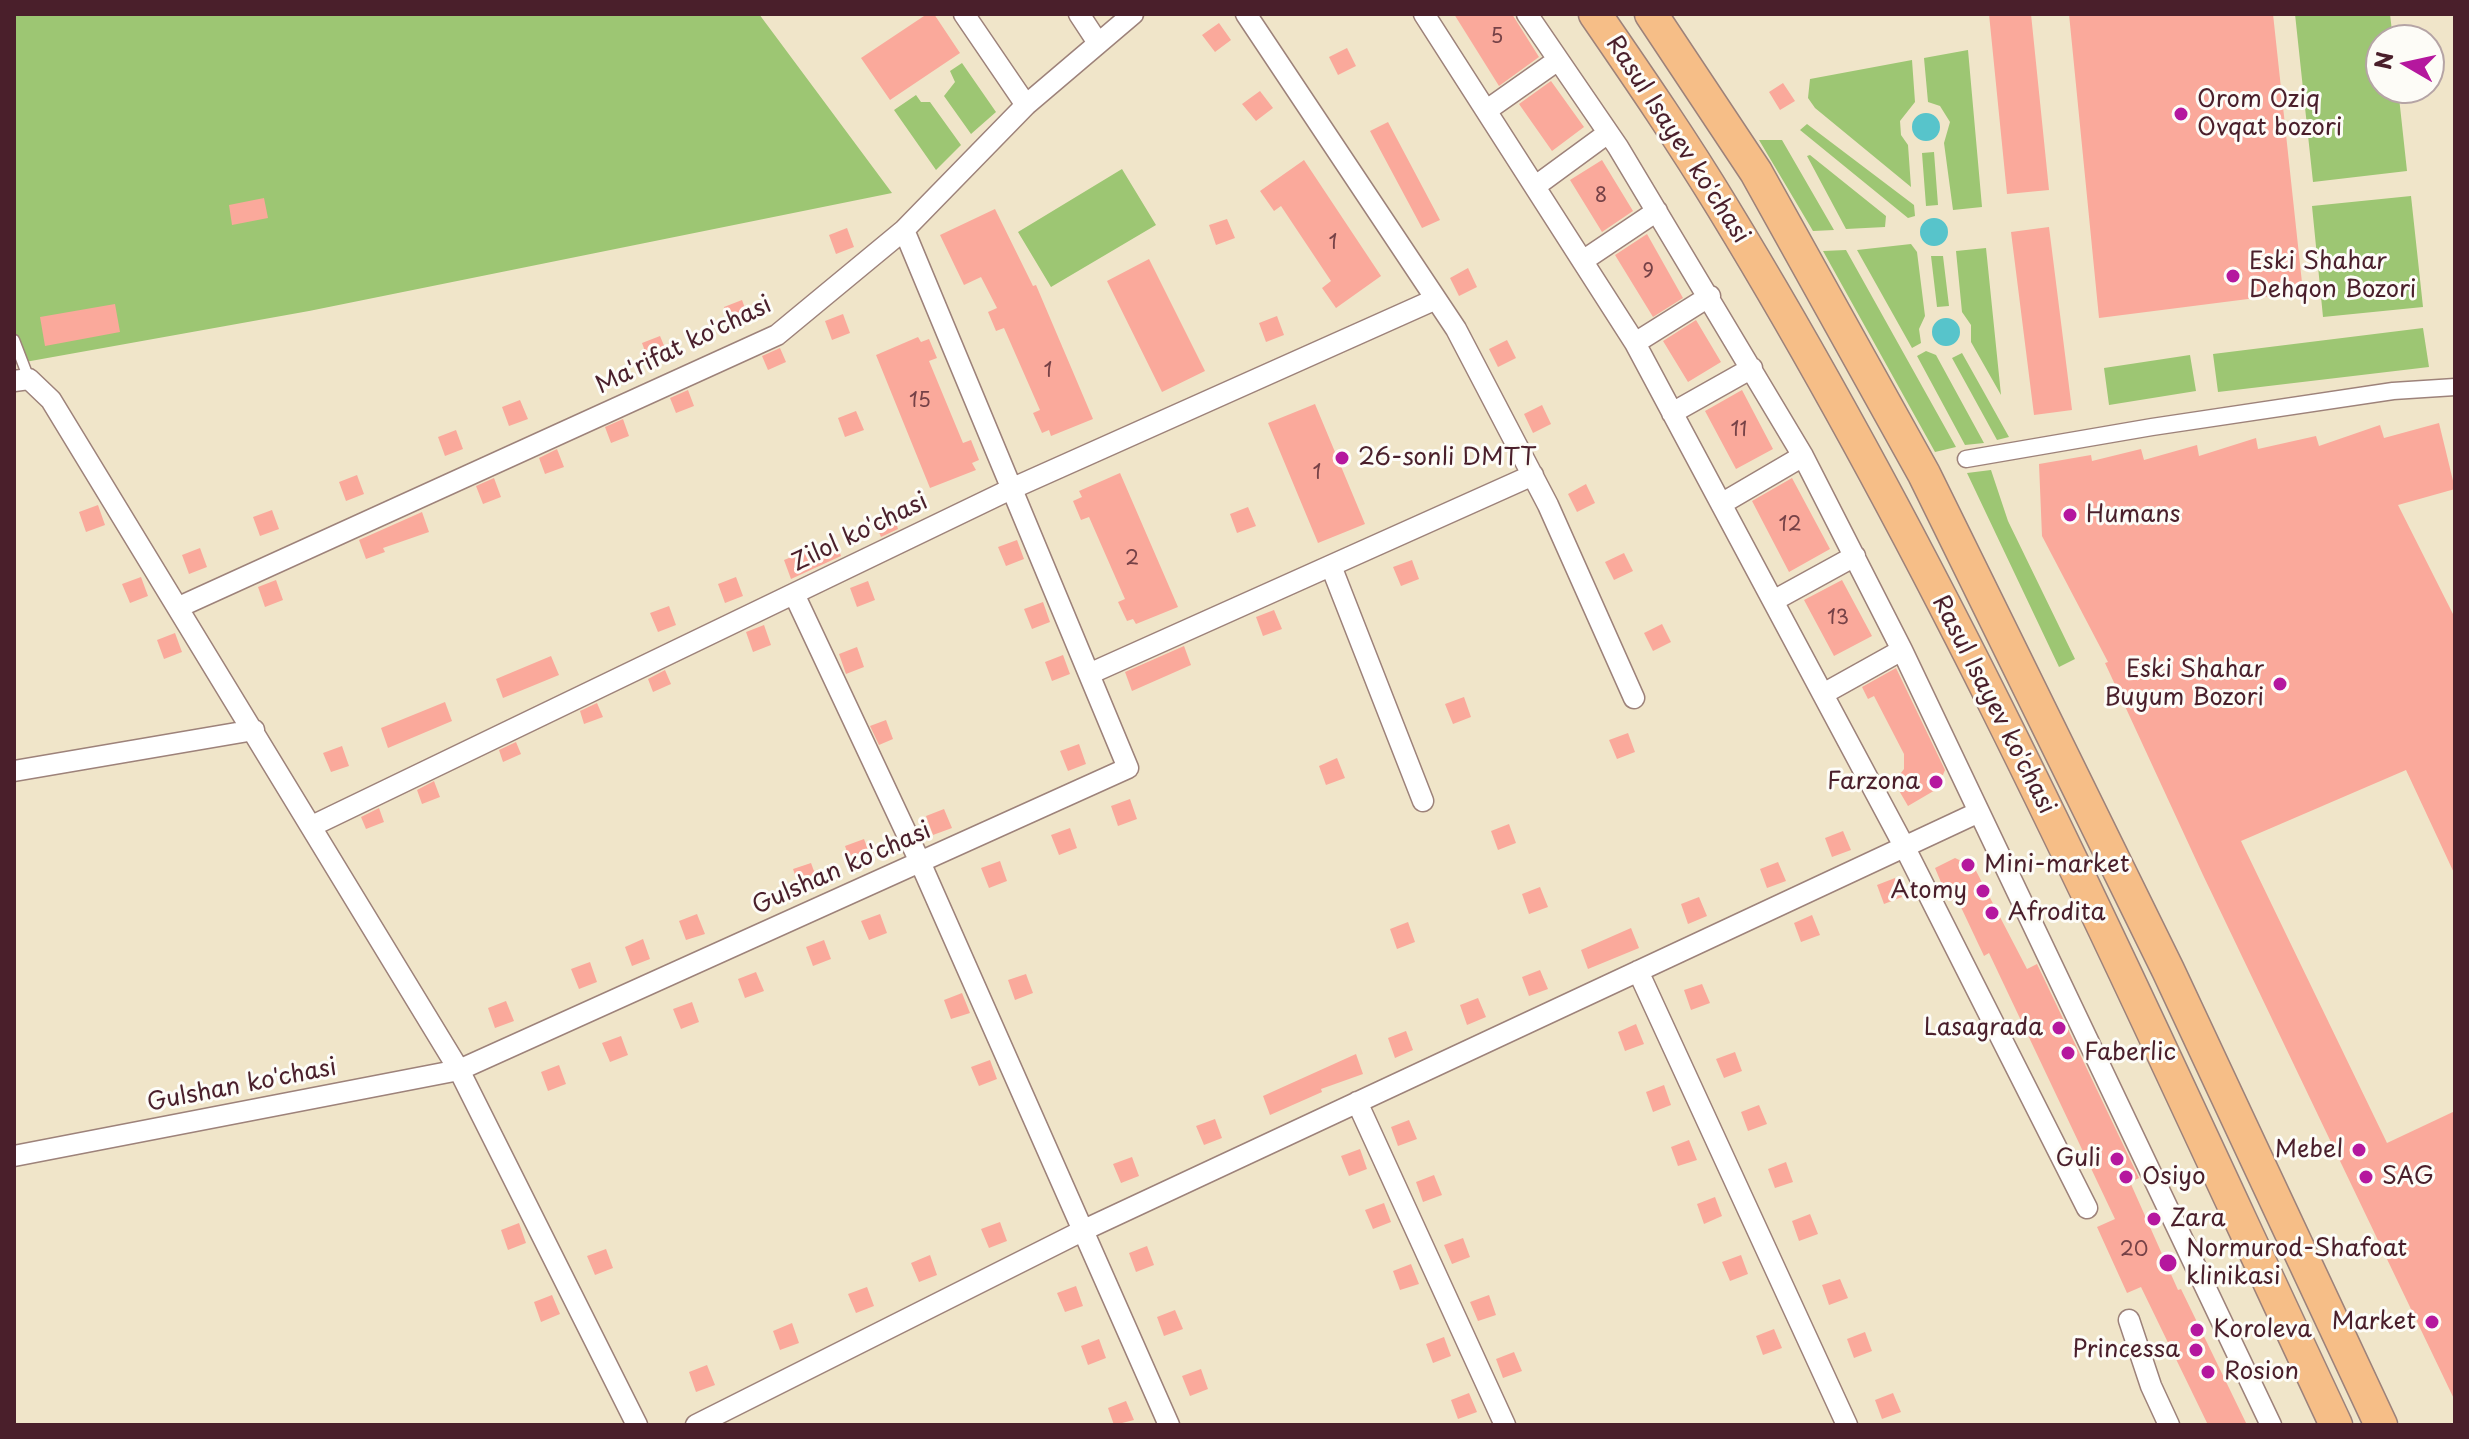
<!DOCTYPE html>
<style>
body{margin:0}
#map{position:relative;width:2469px;height:1439px;overflow:hidden;background:#f0e5c9;font-family:"Playpen Sans",sans-serif}
canvas{display:block}
.frame{position:absolute;inset:0;border:16px solid #4a1f2b;pointer-events:none}
.north{position:absolute;left:2365px;top:24px;width:80px;height:80px;box-sizing:border-box;background:#fdfcf7;border:2px solid #b5a4a5;border-radius:50%;rotate:279deg;font-size:22px;font-weight:700;line-height:32px;text-align:center;color:#4a1f2b}
.north::after{content:'';display:block;margin:auto;width:28px;height:36px;background:#b5179e;clip-path:polygon(50% 0,100% 100%,50% 72%,0 100%)}
</style>
<div id="map">
<canvas width="2469" height="1439"></canvas>
<div class="frame"></div>
<div class="north">N</div>
</div>
<script>
const g = document.querySelector('canvas').getContext('2d');
g.lineJoin = 'round';
function paint(path, color) { g.fillStyle = color; g.fill(path, 'evenodd'); }
function stroke(path, color, width, dash) { g.strokeStyle = color; g.lineWidth = width; g.lineCap = dash ? 'butt' : 'round'; g.setLineDash(dash || []); g.stroke(path); }
function write(font, color, halo, rows, align = 'center') {
  g.font = font + ' "Playpen Sans",sans-serif'; g.lineWidth = 6; g.setLineDash([]); g.textBaseline = 'middle'; g.strokeStyle = halo; g.fillStyle = color; for (const [text, x, y, turn = 0] of rows) {
    g.save(); g.translate(x, y); g.rotate((+turn || 0) * Math.PI / 180); g.textAlign = isNaN(turn) ? turn : align; if (halo) g.strokeText(text, 0, 0); g.fillText(text, 0, 0); g.restore();
  }
}
paint(new Path2D(`
 M14,14h745l133,179 -583,118 -295,53z
 M2295,14h95l3,26h-12v48h17l9,83 -94,11z
 M1968,50l14,157 -29,3 -9,-67 6,-21 -10,-16 -12,-4 -4,-44z
 M1912,60l3,42 -15,19 1,14 7,10 3,42 -96,-79 -7,-10 2,-19z
 M962,63l34,49 -25,22 -27,-38 11,-14 -5,-11z
 M916,95l5,7h9l31,43 -25,25 -42,-60z
 M1807,124l107,81 1,11 -7,2 -108,-88z
 M1759,140h23l52,90 -21,1z
 M1934,152l4,53 -12,1 -4,-53z
 M1810,155l76,61 -1,11 -39,2 -39,-73z
 M1122,169l34,56 -105,62 -33,-55z
 M2411,196l12,111 -100,10 -11,-111z
 M1911,244l6,8 8,64 -6,13 2,14 -9,5 -55,-98z
 M1986,248l15,147 -30,-53v-17l-9,-13 -6,-61z
 M1846,250l110,197 -21,5 -112,-201z
 M1931,256h12l6,50 -12,1z
 M2423,328l6,39 -211,25 -5,-38z
 M1926,351l10,4 48,88 -19,2 -48,-89z
 M1962,353l47,84 -12,3 -45,-82z
 M2190,355l6,36 -87,14 -5,-37z
 M1991,470l17,51 67,138 -16,8 -92,-194z`), '#9dc673');
paint(new Path2D(`
 M1912 127a14 14 0 1 1 28 0a14 14 0 1 1-28 0Z
 M1920 232a14 14 0 1 1 28 0a14 14 0 1 1-28 0Z
 M1932 332a14 14 0 1 1 28 0a14 14 0 1 1-28 0Z`), '#57c4cb');
paint(new Path2D(`
 M927,14h7l26,39 -70,47 -29,-42z
 M1454,14h58l27,43 -40,29z
 M1989,14h42l18,176 -42,4z
 M2069,14h204l30,278 -204,26z
 M1219,23l12,17 -16,12 -13,-17z
 M1347,48l9,18 -18,9 -9,-18z
 M1551,81l33,46 -32,24 -33,-47z
 M1783,83l12,18 -15,9 -11,-18z
 M1260,91l13,17 -17,13 -14,-17z
 M1388,122l52,98 -18,8 -52,-97z
 M1304,160l77,116 -45,32 -14,-20 9,-7 -50,-75 -7,5 -14,-20z
 M1602,160l31,51 -31,21 -32,-52z
 M264,198l4,20 -36,7 -3,-20z
 M995,209l38,77 3,-1 57,134 -42,17 -2,-6 -7,3 -9,-20 7,-3 -36,-82 -8,3 -8,-19 9,-4 -16,-31 -17,8 -24,-50z
 M1227,219l8,19 -19,7 -7,-20z
 M2049,227l23,183 -38,5 -23,-183z
 M847,228l7,19 -18,7 -7,-19z
 M1647,234l36,64 -30,19 -38,-62z
 M1149,259l56,112 -43,21 -55,-111z
 M1468,268l9,19 -18,9 -9,-18z
 M742,300l7,19 -18,7 -7,-19z
 M115,304l5,28 -75,14 -5,-29z
 M843,314l7,19 -18,7 -7,-19z
 M1277,316l7,19 -18,7 -7,-19z
 M1696,320l25,42 -33,20 -25,-41z
 M660,336l8,19 -19,7 -7,-19z
 M918,337l3,5 8,-3 8,19 -8,3 34,82 8,-3 8,20 -7,3 4,7 -46,18 -54,-133z
 M1507,340l9,18 -18,9 -9,-18z
 M780,348l6,14 -18,8 -6,-14z
 M688,390l6,16 -18,7 -6,-15z
 M1742,390l31,59 -37,20 -31,-58z
 M520,400l8,19 -19,7 -7,-19z
 M1315,404l50,120 -47,19 -50,-120z
 M1542,405l9,19 -18,9 -9,-19z
 M856,411l8,19 -19,7 -7,-19z
 M623,419l6,17 -18,7 -6,-16z
 M2439,423l16,66 -57,16 57,113v257l-49,-105 -165,71 146,302 68,-32v290l-252,-526 -98,-212 3,-1 -66,-126 -3,-72 52,-9 1,6 49,-12 3,11 53,-15 2,11 57,-18 2,11 58,-13 3,10 61,-21 4,13z
 M456,430l7,19 -18,7 -7,-19z
 M557,449l7,18 -19,7 -6,-16z
 M1120,473l58,134 -42,17 -3,-5 -6,2 -9,-19 7,-3 -36,-82 -8,3 -8,-19 9,-4 -3,-6z
 M357,475l7,19 -18,7 -7,-19z
 M494,478l7,19 -18,7 -7,-18z
 M1792,478l38,71 -41,23 -37,-71z
 M1586,484l9,19 -18,9 -9,-18z
 M98,505l7,20 -19,7 -7,-20z
 M1248,507l8,19 -19,7 -7,-19z
 M272,510l7,19 -19,7 -7,-19z
 M892,510l6,19 -17,8 -8,-19z
 M422,512l7,20 -46,16 2,4 -19,7 -7,-19z
 M835,539l6,17 -50,23 -7,-19z
 M1017,540l7,19 -18,7 -8,-19z
 M200,548l7,19 -18,7 -7,-19z
 M1624,553l9,18 -19,9 -9,-18z
 M1412,560l7,19 -18,7 -8,-19z
 M141,577l7,19 -18,7 -8,-19z
 M736,577l7,19 -18,7 -7,-19z
 M276,580l7,20 -18,7 -7,-20z
 M1842,580l30,56 -38,20 -30,-56z
 M868,581l7,19 -18,7 -7,-19z
 M1043,602l7,20 -18,7 -8,-20z
 M669,606l7,19 -18,7 -8,-19z
 M1274,610l8,19 -19,7 -7,-19z
 M1662,624l9,18 -18,9 -9,-18z
 M764,625l7,20 -18,7 -7,-20z
 M175,633l7,19 -18,7 -7,-19z
 M1184,646l7,19 -59,26 -7,-19z
 M857,647l7,20 -18,7 -7,-20z
 M1063,655l7,19 -18,7 -7,-19z
 M551,656l8,19 -56,23 -7,-19z
 M1896,668l49,102 -8,19 -29,17 -14,-24 10,-13v-15l-30,-58 -6,3 -6,-12z
 M665,670l6,14 -18,8 -5,-13z
 M1464,697l7,20 -18,7 -8,-20z
 M445,702l7,19 -64,27 -7,-20z
 M597,703l6,14 -19,7 -4,-13z
 M886,720l7,19 -14,6 -9,-19z
 M1628,733l7,19 -18,7 -8,-19z
 M516,742l5,12 -18,8 -4,-12z
 M1079,744l7,20 -18,7 -8,-20z
 M342,746l7,20 -18,6 -8,-19z
 M1337,758l8,20 -19,7 -7,-19z
 M434,781l6,16 -18,7 -5,-14z
 M1130,799l7,20 -19,7 -7,-20z
 M379,808l5,14 -18,7 -5,-12z
 M944,809l8,19 -19,7 -7,-19z
 M1509,824l7,19 -18,7 -7,-19z
 M1070,828l7,20 -18,7 -8,-20z
 M1843,831l8,19 -19,7 -7,-19z
 M864,839l7,19 -19,8 -7,-20z
 M1955,858l19,9 53,102 10,-5 102,214 -9,4 48,108 3,-1 66,136h-39l-67,-138 -14,6 -30,-66 18,-8 -126,-266 -5,3 -25,-53 -11,-4 -13,-31z
 M1000,861l7,20 -18,7 -8,-20z
 M1778,862l8,19 -19,7 -7,-19z
 M811,863l7,19 -18,7 -7,-20z
 M1895,878l7,19 -18,7 -7,-19z
 M1540,887l8,20 -19,7 -7,-20z
 M1699,897l8,19 -19,8 -7,-20z
 M697,914l8,20 -19,6 -7,-19z
 M880,914l7,19 -18,7 -8,-19z
 M1812,915l8,20 -19,7 -7,-19z
 M1408,922l7,20 -18,7 -7,-20z
 M1631,928l8,20 -51,21 -7,-19z
 M643,939l7,20 -18,7 -7,-19z
 M824,940l7,19 -18,7 -7,-19z
 M590,962l7,20 -18,7 -8,-20z
 M1540,970l8,19 -19,7 -7,-19z
 M756,972l8,19 -19,7 -7,-19z
 M1026,974l7,19 -18,7 -7,-20z
 M1702,984l8,19 -19,7 -7,-20z
 M962,993l8,20 -19,6 -7,-19z
 M1478,998l8,19 -19,8 -7,-20z
 M506,1001l8,20 -19,7 -7,-20z
 M692,1002l7,20 -18,7 -8,-20z
 M1636,1024l8,20 -19,7 -7,-19z
 M1406,1031l7,19 -18,8 -7,-20z
 M621,1036l7,19 -18,7 -8,-19z
 M1735,1052l7,19 -18,7 -8,-19z
 M1356,1054l7,20 -42,15 1,3 -52,23 -7,-19z
 M990,1060l7,19 -18,7 -8,-19z
 M559,1065l7,19 -18,7 -7,-19z
 M1664,1085l7,20 -18,7 -7,-20z
 M1759,1105l8,19 -19,7 -7,-19z
 M1215,1119l7,19 -18,7 -8,-19z
 M1409,1120l8,19 -19,7 -7,-19z
 M1689,1140l8,20 -19,6 -7,-19z
 M1360,1149l7,20 -18,7 -8,-20z
 M1132,1157l7,19 -18,7 -8,-19z
 M1786,1162l7,20 -18,6 -7,-19z
 M1434,1175l8,20 -19,7 -7,-20z
 M1715,1197l7,19 -18,8 -7,-20z
 M1384,1203l7,19 -18,7 -8,-19z
 M1810,1214l8,20 -19,7 -7,-20z
 M1000,1222l7,19 -18,7 -8,-19z
 M519,1223l7,20 -18,7 -7,-20z
 M1463,1238l7,19 -18,7 -8,-19z
 M1147,1246l7,19 -18,7 -7,-19z
 M606,1249l7,19 -18,7 -8,-19z
 M930,1255l7,20 -18,7 -8,-19z
 M1741,1255l7,19 -18,7 -8,-19z
 M1411,1264l8,20 -19,6 -7,-19z
 M1840,1279l8,19 -19,7 -7,-20z
 M1076,1286l7,20 -18,6 -8,-19z
 M867,1287l7,19 -18,7 -8,-19z
 M552,1295l8,19 -19,8 -7,-20z
 M1489,1295l7,20 -18,6 -8,-19z
 M1175,1310l8,19 -19,7 -7,-19z
 M792,1323l7,20 -19,7 -7,-19z
 M1774,1329l8,19 -19,7 -7,-19z
 M1865,1332l7,19 -18,7 -7,-19z
 M1444,1337l7,19 -18,7 -7,-19z
 M1099,1339l7,19 -18,7 -7,-19z
 M1514,1352l8,19 -19,7 -7,-19z
 M707,1365l8,20 -19,7 -7,-20z
 M1201,1369l7,20 -18,7 -8,-20z
 M1469,1393l8,19 -19,7 -7,-19z
 M1893,1393l8,19 -19,7 -7,-19z
 M1126,1401l8,19 -20,5 -6,-17z`), '#faa99b');
const service = new Path2D(`
 M14,340l15,39`);
const pedestrian = new Path2D(`
 M1966,459l186,-32 241,-36 62,-4`);
const minor = new Path2D(`
 M964,14l62,91
 M1079,14l19,29
 M1246,14l210,315 92,176 86,193
 M1424,14l211,329 269,503 183,362
 M1527,14l91,133 185,309 99,194 369,775
 M1487,110l71,-50
 M1537,185l71,-52
 M1584,260l73,-49
 M1635,343l75,-47
 M14,381l15,-2 22,21 408,670 178,355
 M1672,413l80,-45
 M1721,504l82,-48
 M1331,566l92,235
 M794,594l126,268 249,563
 M1773,601l82,-45
 M179,607l598,-272 127,-105 122,-125 107,-91
 M1089,674l444,-199
 M1823,694l79,-44
 M14,771l240,-41
 M312,826l699,-337 425,-190
 M1638,971l209,454
 M1357,1102l148,323
 M14,1156l445,-86 669,-302 -224,-538
 M2129,1320l22,66 18,39
 M696,1425l388,-195 895,-418`);
const primary = new Path2D(`
 M1595,14c44,64 88,128 128,194 237,388 420,806 613,1217
 M1651,14l105,158 168,302 244,496 213,455`);
stroke(service, '#9d827a', 13);
stroke(pedestrian, '#9d827a', 19);
stroke(minor, '#9d827a', 23);
stroke(primary, '#9d827a', 35);
stroke(service, '#fff', 10);
stroke(pedestrian, '#fff', 16);
stroke(minor, '#fff', 20);
stroke(primary, '#f6be87', 32);
for (const [x, y, r, color] of [
 [2181,114,8,"#b5179e"],
 [2233,276,8,"#b5179e"],
 [1342,458,8,"#b5179e"],
 [2070,515,8,"#b5179e"],
 [2280,684,8,"#b5179e"],
 [1936,782,8,"#b5179e"],
 [1968,865,8,"#b5179e"],
 [1983,891,8,"#b5179e"],
 [1992,913,8,"#b5179e"],
 [2059,1028,8,"#b5179e"],
 [2068,1053,8,"#b5179e"],
 [2359,1150,8,"#b5179e"],
 [2117,1159,8,"#b5179e"],
 [2126,1177,8,"#b5179e"],
 [2366,1177,8,"#b5179e"],
 [2154,1219,8,"#b5179e"],
 [2168,1263,10,"#b5179e"],
 [2432,1322,8,"#b5179e"],
 [2197,1330,8,"#b5179e"],
 [2196,1350,8,"#b5179e"],
 [2208,1372,8,"#b5179e"]
]) { const dot = new Path2D(); dot.arc(x, y, r, 0, 2 * Math.PI); g.fillStyle = color; g.fill(dot); stroke(dot, '#fdfcf7', 3); }
write('20px', '#764247', null, [
 ["5",1497,37],
 ["8",1601,196],
 ["1",1333,243],
 ["9",1648,272],
 ["1",1048,371],
 ["15",920,401],
 ["11",1739,430],
 ["1",1317,473],
 ["12",1790,525],
 ["2",1132,559],
 ["13",1838,618],
 ["20",2134,1250]
]);
write('24px', '#4a1f2b', '#fdfcf7', [
 ["Orom Oziq",2197,100],
 ["Ovqat bozori",2197,128],
 ["Eski Shahar",2249,262],
 ["Dehqon Bozori",2249,290],
 ["26-sonli DMTT",1358,458],
 ["Humans",2086,515],
 ["Eski Shahar",2264,670,"right"],
 ["Buyum Bozori",2264,698,"right"],
 ["Farzona",1920,782,"right"],
 ["Mini-market",1984,865],
 ["Atomy",1967,891,"right"],
 ["Afrodita",2008,913],
 ["Lasagrada",2043,1028,"right"],
 ["Faberlic",2084,1053],
 ["Mebel",2343,1150,"right"],
 ["Guli",2101,1159,"right"],
 ["Osiyo",2142,1177],
 ["SAG",2382,1177],
 ["Zara",2170,1219],
 ["Normurod-Shafoat",2186,1249],
 ["klinikasi",2186,1277],
 ["Market",2416,1322,"right"],
 ["Koroleva",2213,1330],
 ["Princessa",2180,1350,"right"],
 ["Rosion",2224,1372]
], 'left');
write('24px', '#4a1f2b', '#fdfcf7', [
 ["Rasul Isayev ko'chasi",1677,140,57],
 ["Ma'rifat ko'chasi",684,346,-26],
 ["Zilol ko'chasi",860,533,-26],
 ["Rasul Isayev ko'chasi",1993,705,63],
 ["Gulshan ko'chasi",842,869,-24],
 ["Gulshan ko'chasi",242,1086,-11]
]);
</script>
